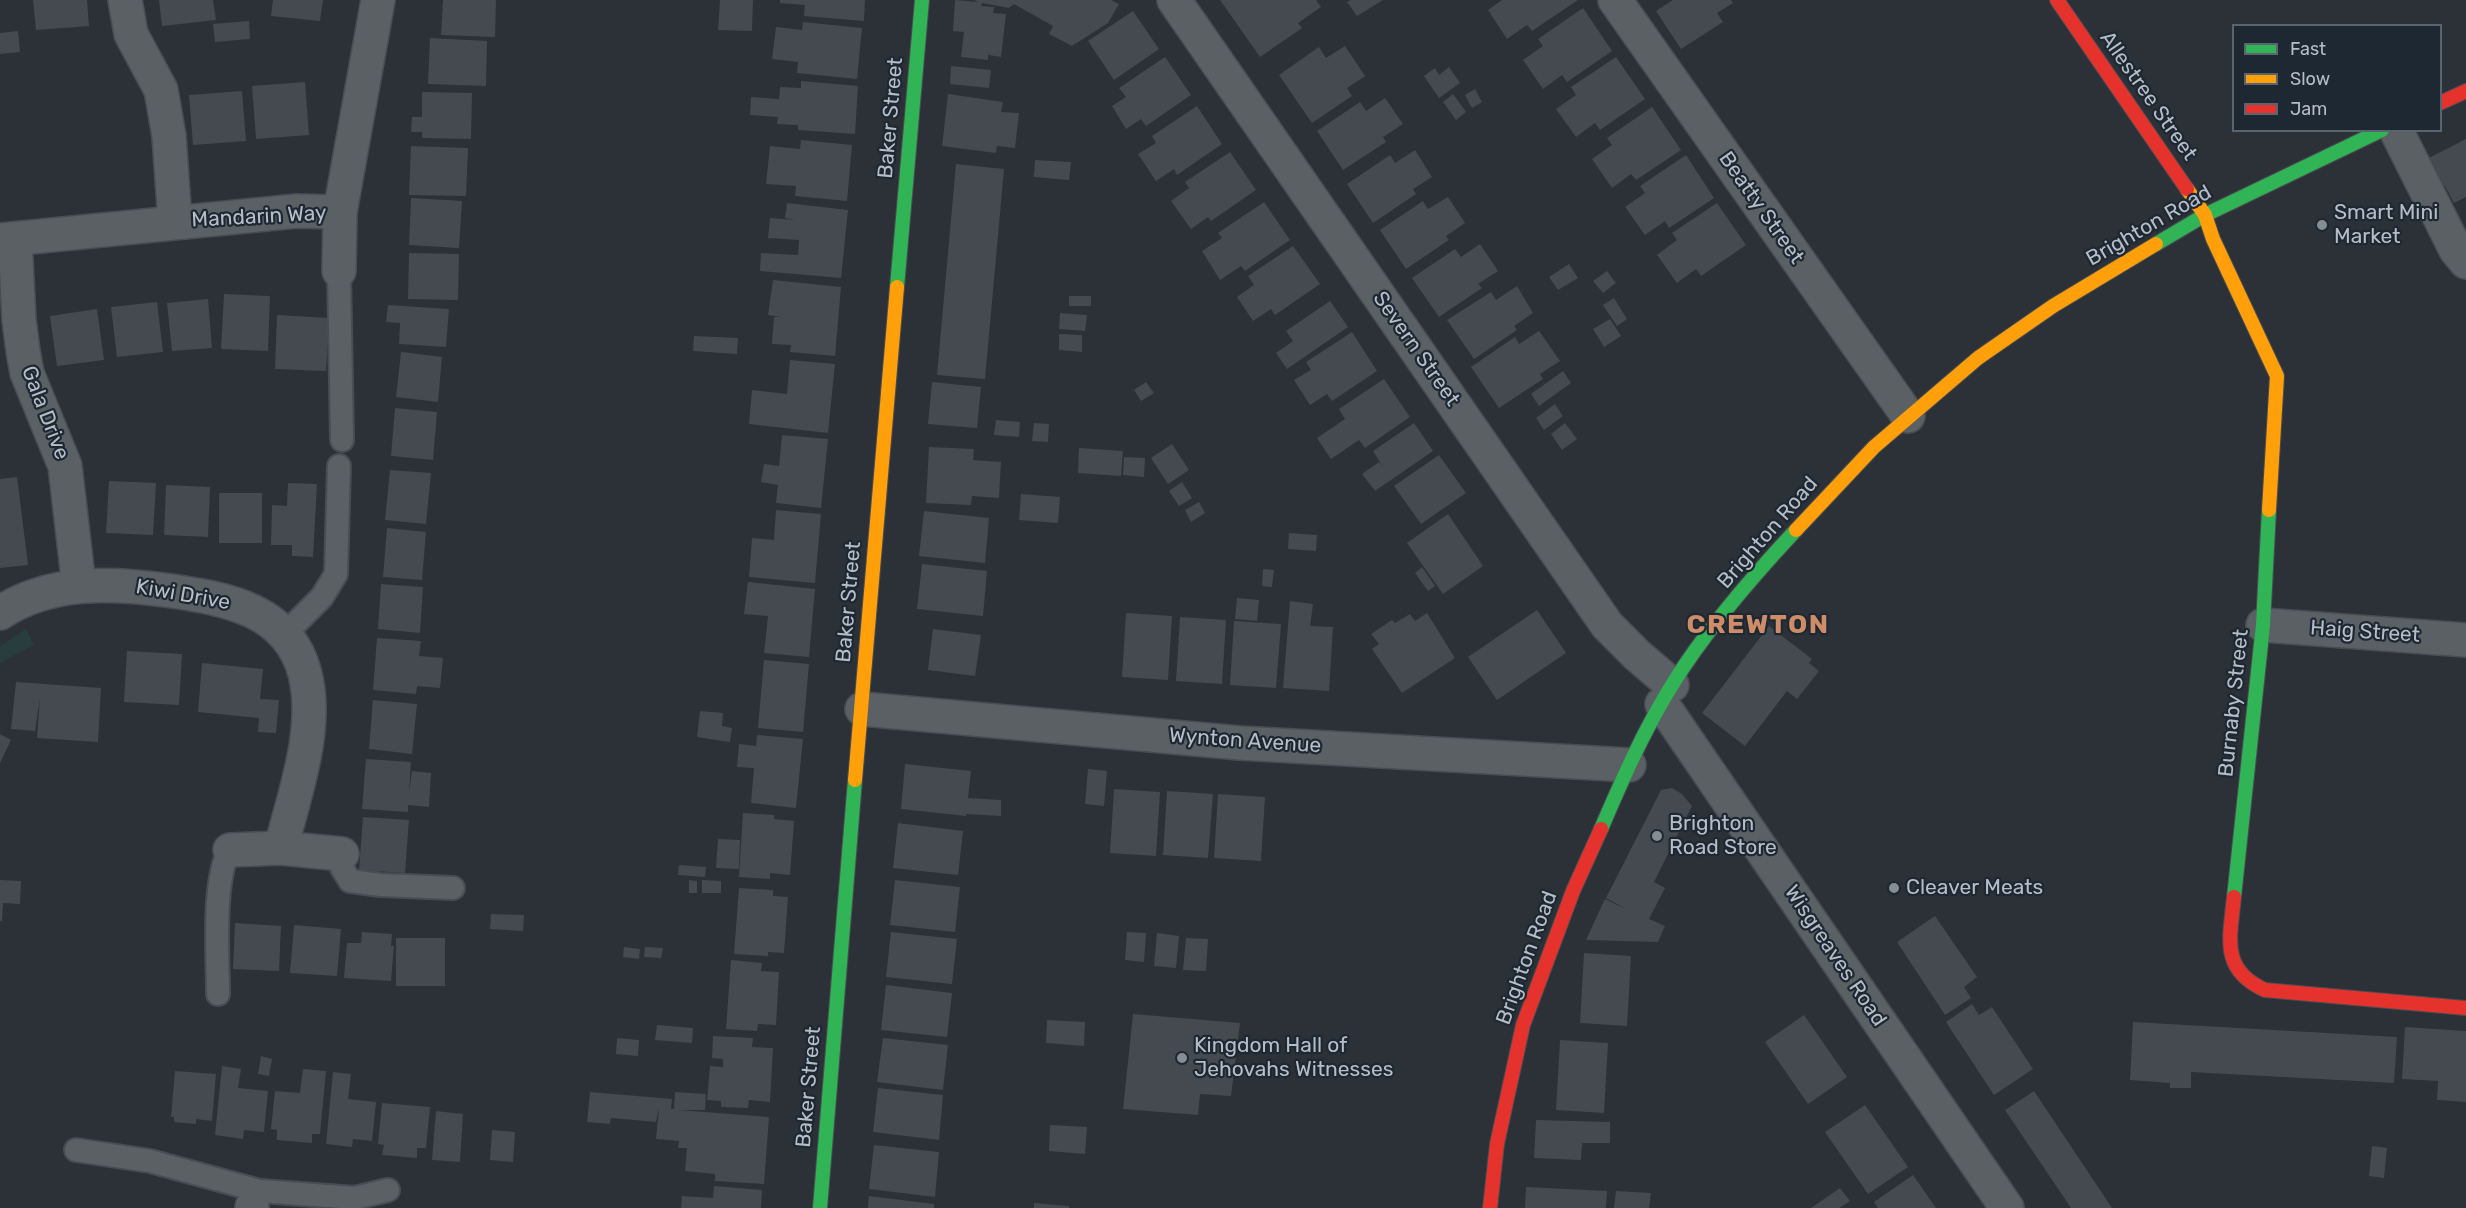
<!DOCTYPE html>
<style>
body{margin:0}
#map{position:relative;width:2466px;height:1208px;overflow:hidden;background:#2b3137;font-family:Rubik,sans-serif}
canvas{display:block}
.legend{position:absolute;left:2232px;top:24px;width:210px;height:108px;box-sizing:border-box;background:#1e2832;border:2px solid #5a646e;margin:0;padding:8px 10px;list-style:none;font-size:18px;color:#b5bec8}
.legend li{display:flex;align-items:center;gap:12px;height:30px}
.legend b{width:30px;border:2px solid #5a646e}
</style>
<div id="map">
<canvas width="2466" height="1208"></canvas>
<ul class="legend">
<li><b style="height:8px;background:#30b455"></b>Fast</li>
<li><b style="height:8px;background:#ff9f0a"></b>Slow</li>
<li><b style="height:8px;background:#e5322d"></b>Jam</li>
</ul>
</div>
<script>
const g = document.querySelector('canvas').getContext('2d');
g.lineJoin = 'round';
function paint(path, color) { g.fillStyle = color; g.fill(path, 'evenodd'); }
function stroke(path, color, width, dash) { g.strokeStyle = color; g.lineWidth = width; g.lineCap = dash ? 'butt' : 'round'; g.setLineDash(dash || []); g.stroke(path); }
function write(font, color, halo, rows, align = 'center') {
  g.font = font + ' Rubik,sans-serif'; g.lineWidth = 4.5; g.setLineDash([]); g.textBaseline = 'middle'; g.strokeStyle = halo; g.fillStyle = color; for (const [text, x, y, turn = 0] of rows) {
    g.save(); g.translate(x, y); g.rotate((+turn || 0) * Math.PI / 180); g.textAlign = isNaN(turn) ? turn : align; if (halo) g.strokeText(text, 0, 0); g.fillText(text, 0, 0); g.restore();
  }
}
paint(new Path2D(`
 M26,629l8,16 -34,18v-17z`), '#283e3e');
paint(new Path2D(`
 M33,0h54l2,26 -53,4z
 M159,0h54l3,20 -54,6z
 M273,0h50l-3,21 -49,-5z
 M443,0h53l-1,37 -54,-2z
 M720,0h33l-1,31 -34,-1z
 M780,0h85l-1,21 -60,-5 1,-11 -25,-2z
 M955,0l24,2 -5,-2h137l8,4 -11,19 -36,23 -23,-12 4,-8 -39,-22 -5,4 -27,-5 -1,3 13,1 -1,6 13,1 -5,43 -13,-2v5l-27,-3 3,-25 -11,-1z
 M1220,0h96l5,7 -23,16 4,5 -42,29z
 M1351,0h32l-26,16 -10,-14z
 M1502,0h76l-46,31 -5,-6 -20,14 -19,-29z
 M1673,0h58l2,3 -16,10 6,9 -42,27 -25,-38z
 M1583,8l29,43 -45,31 -5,-7 -19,14 -20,-29 20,-14 -5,-7z
 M1133,11l26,38 -45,31 -26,-39z
 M249,21l1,18 -35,3 -2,-18z
 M803,22l59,6 -5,51 -60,-6 1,-11 -26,-3 4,-32 26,3z
 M18,31l2,21 -20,2v-21z
 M430,38l57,3 -1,45 -58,-2z
 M1345,46l20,30 -18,12 5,8 -40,27 -33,-48 40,-28 7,11z
 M1165,57l26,38 -45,31 -5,-7 -15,10 -14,-23 14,-9 -7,-9z
 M1616,57l29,42 -45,31 -5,-7 -19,14 -20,-28 20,-14 -5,-8z
 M951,66l40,4 -2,18 -39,-4z
 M1449,67l11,16 -21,15 -15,-22 11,-8 4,7z
 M801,81l57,5 -3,48 -57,-4v-5l-21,-1 1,-7 -28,-2 1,-18 28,2 1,-12 21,1z
 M305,82l4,53 -53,4 -4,-53z
 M1475,89l7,13 -10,6 -7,-13z
 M242,91l4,50 -53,4 -4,-50z
 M422,92l50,1 -1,46 -49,-1v-6h-11l1,-15h10z
 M948,94l55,8 -2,10 18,1 -4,35 -18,-2 -1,7 -54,-7z
 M1453,94l13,18 -10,8 -13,-18z
 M1385,98l18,26 -20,13 3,5 -43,28 -26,-39 43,-29 6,9z
 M1197,106l25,38 -45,31 -3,-6 -18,12 -18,-27 18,-11 -4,-7z
 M1652,107l29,43 -45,30 -5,-6 -19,14 -20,-29 20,-14 -5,-7z
 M2466,139v58l-12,6 -9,-17 -12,6 -14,-29z
 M801,140l51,5 -5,56 -52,-5 1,-10 -30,-2 4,-38 30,3z
 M411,146l57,2 -2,48 -57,-1z
 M1415,150l17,27 -19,12 3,5 -43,29 -26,-39 43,-29 5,8z
 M1230,152l26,38 -45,31 -3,-4 -17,12 -20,-28 18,-13 -4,-6z
 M1686,155l28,43 -45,30 -4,-7 -20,14 -20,-28 20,-14 -5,-7z
 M1035,160l36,2 -2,18 -35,-3z
 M956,164l48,5 -19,210 -48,-4z
 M1448,197l17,26 -19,13 3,4 -43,29 -26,-39 43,-29 5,8z
 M411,198l51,3 -3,47 -50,-3z
 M1264,202l26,38 -45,31 -4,-5 -21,14 -18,-29 20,-13 -4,-5z
 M787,203l61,7 -7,68 -81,-7 1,-18 37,2 1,-15 -31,-2 2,-20 25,2 -10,-2z
 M1717,203l29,42 -45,31 -5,-7 -19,14 -20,-28 20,-15 -5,-7z
 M1480,244l18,27 -20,13 4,4 -43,29 -27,-39 43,-29 6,8z
 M1293,246l27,38 -45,31 -4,-6 -18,12 -16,-24 17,-12 -6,-9z
 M409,253l50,1 -1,46 -50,-1z
 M1569,264l9,14 -20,12 -9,-13z
 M1607,271l9,12 -13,10 -10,-12z
 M773,280l68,7 -6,69 -45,-4 1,-7 -19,-1 2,-27h7l-13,-2z
 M1517,286l16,27 -19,13 3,4 -43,29 -27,-39 44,-28 5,8z
 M224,294l46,2 -2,55 -47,-2z
 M1069,296h22v10h-22z
 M1614,298l13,21 -10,7 -14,-21z
 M208,299l4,49 -40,3 -5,-48z
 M1330,301l18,26 -61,42 -11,-16 17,-12 -7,-10z
 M157,302l6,50 -46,5 -6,-50z
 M388,305l61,4 -3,38 -47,-3 1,-21 -14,-1z
 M97,309l7,51 -47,6 -7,-50z
 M1060,313l27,2 -2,16 -26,-2z
 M277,315l52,3 -3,53 -51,-2z
 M1610,319l11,17 -17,11 -11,-18z
 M1539,331l21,30 -20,13 3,5 -44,29 -28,-41 44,-30 4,7z
 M1352,332l25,39 -45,30 -5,-7 -17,11 -16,-25 17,-10 -5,-8z
 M1059,334l23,1v17l-23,-2z
 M694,336l44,2 -1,16 -44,-3z
 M401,352l41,5 -4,45 -42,-5z
 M790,360l45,4 -7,69 -79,-9 3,-34 35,4z
 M1563,371l8,12 -32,23 -8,-12z
 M1384,379l26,38 -45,31 -6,-8 -28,19 -14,-21 28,-19 -6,-10z
 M932,382l49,5 -4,41 -49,-4z
 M1146,382l8,11 -13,8 -7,-11z
 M1555,404l8,12 -19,14 -8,-12z
 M395,408l42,4 -4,48 -42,-4z
 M996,420l24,2 -1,15 -25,-2z
 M1034,423l15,1 -1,18 -16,-1z
 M1414,423l19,28 -58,40 -13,-17 17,-12 4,5 -10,-16z
 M1565,423l12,16 -15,11 -11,-16z
 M782,435l46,4 -7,69 -45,-5 2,-18 -17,-3 3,-18 15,2z
 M1172,444l17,26 -21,14 -17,-26z
 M929,447l45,2 -1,11 28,2 -2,36 -27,-2 -1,9 -45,-2z
 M1079,448l44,3 -2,25 -43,-3z
 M1439,455l27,38 -45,31 -27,-38z
 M1124,457l21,1 -1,19 -21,-2z
 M390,470l41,3 -5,51 -41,-4z
 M17,477l11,88 -28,3v-89z
 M109,481l47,2 -3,52 -47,-2z
 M1182,482l10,16 -13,8 -10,-15z
 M288,483l29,1 -4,73 -21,-1v-11h-21l1,-40 15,1z
 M166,485l44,2 -2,50 -44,-2z
 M219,493h43v50h-43z
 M1021,494l39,3 -2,26 -39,-3z
 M1199,502l6,11 -14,9 -6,-12z
 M776,510l45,4 -6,69 -66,-6 3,-39 22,2z
 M924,511l65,7 -4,45 -66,-7z
 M1448,514l35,52 -40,28 -36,-51z
 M387,528l39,4 -4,48 -39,-3z
 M1289,533l28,2 -1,16 -28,-2z
 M922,564l65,7 -4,45 -66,-7z
 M1422,567l13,19 -7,5 -13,-18z
 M1263,569l11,1 -2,17 -10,-1z
 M748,582l67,7 -6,68 -45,-4 4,-37 -24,-2z
 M381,584l42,3 -3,46 -42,-4z
 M1237,598l22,2 -2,21 -22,-2z
 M1290,601l23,3 -3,22 23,1 -4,64 -46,-3z
 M1537,610l29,43 -69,47 -29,-43z
 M1126,613l46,3 -4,64 -46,-3z
 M1427,613l28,45 -53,35 -30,-44 7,-5 -8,-10 21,-14 3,3 15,-9 5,7z
 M1180,617l46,3 -4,64 -46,-3z
 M1234,621l47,3 -5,64 -46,-3z
 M1769,626l43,33 -3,4 10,8 -22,28 -10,-8 -42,55 -43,-33z
 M933,629l48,6 -6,41 -47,-6z
 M377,638l44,3 -2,15 24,2 -3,30 -23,-2 -1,8 -43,-4z
 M127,651l55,3 -3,51 -55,-3z
 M764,660l45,4 -6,68 -45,-4z
 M202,663l61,6 -3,30 19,1 -3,33 -18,-1 1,-14 -61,-6z
 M16,682l85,6 -3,54 -61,-4 3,-40 -5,33 -24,-2z
 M373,700l44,4 -5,50 -43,-5z
 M700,711l23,2 -1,13 10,2 -2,14 -33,-5z
 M0,734l11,6 -11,23z
 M757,735l46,4 -7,69 -45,-5 3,-35 -17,-1 2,-23 17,2z
 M366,759l45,3 -2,30 3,-21 19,2 -2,34 -21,-2v7l-46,-3z
 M905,764l66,7 -3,27 33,2v16l-35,-2v2l-65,-7z
 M1088,769l19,2 -3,35 -19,-2z
 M1672,788l10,6 10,12 -38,76 11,6 -16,31 16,7 -7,16 -72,-2 19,-41 23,11 -22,-12 55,-108z
 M1114,789l46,3 -4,64 -46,-3z
 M1167,791l46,3 -5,64 -45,-3z
 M1218,794l47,3 -4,64 -47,-3z
 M743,813l31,2v4l20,2 -4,54 -20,-2v6l-31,-2z
 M363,817l46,3 -4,53 -46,-3z
 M898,823l65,8 -5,44 -65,-7z
 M718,839l22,1 -1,29 -23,-1z
 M679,865l27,2 -1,10 -27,-2z
 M0,880l21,1 -1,23 -17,-1 -1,18h-2z
 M689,880l8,1v12h-8z
 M702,880l19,1v12h-19z
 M895,880l65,7 -5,45 -65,-7z
 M739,888l34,2v6l15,1 -4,56 -16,-1v4l-34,-2z
 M491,914l33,1 -1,16 -33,-2z
 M1935,916l42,61 -13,10 7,11 -26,17 -48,-73z
 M235,923l46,3 -2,45 -46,-2z
 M294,925l47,4 -4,47 -47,-3z
 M362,932l30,2 -1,12h3l-3,35 -47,-3 3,-35h14z
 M891,932l66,7 -5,45 -66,-7z
 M1127,932l19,1 -2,29 -19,-2z
 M1157,933l22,3 -3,32 -22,-2z
 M396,938h49v48h-49z
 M1186,938l22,1 -2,32 -23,-1z
 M624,947l16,2 -1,10 -16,-2z
 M645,947l18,1 -2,10 -17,-1z
 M1584,953l47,3 -4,70 -47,-3z
 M731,960l31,3 -1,8 18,1 -3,53 -18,-1 -1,7 -31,-2z
 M886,985l66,8 -5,44 -66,-7z
 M1972,1004l7,11 13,-8 41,62 -39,26 -48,-73z
 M1133,1014l107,9 -9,73 -31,-2 -2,21 -75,-6z
 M1804,1015l43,62 -39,27 -43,-62z
 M1047,1020l38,2 -1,24 -38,-3z
 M2133,1022l264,15 -3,46 -203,-11v16h-21v-5l-40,-3z
 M657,1025l36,3 -1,15 -37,-3z
 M2405,1027l61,4v71l-29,-2 1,-19 -36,-2z
 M713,1036l40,2 -1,9 21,1 -3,54 -21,-2 -1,8 -27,-1v-6l-14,-1 3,-34 13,1v-8l-11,-1z
 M617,1038l22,2 -1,16 -22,-2z
 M883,1038l65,7 -5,45 -66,-8z
 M1560,1040l48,3 -4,70 -48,-3z
 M261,1056l11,3 -3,17 -11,-2z
 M222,1066l19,3 -3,19 30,3 -4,41 -20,-2 -1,9 -28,-4z
 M303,1069l23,2 -6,63h-8v9l-35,-3v-10l-6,-1 4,-38 25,2z
 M175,1071l41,3 -4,47 -16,-2v5l-22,-2v-5h-3z
 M333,1072l18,2 -3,25 28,3 -4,39 -19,-2 -1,8 -26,-3z
 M878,1088l65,7 -4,45 -66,-8z
 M2034,1091l78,117h-41l-66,-98z
 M590,1092l82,7 -1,10h3l1,-17 31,2 -1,16h-26l90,7 -5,67 -49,-3v-7l-30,-3 2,-23h-9l1,-7 -23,-2 3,-31 -3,14 -45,-4 -1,6 -23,-2z
 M382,1103l48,4 -4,41h-9v10l-35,-3 2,-10 -6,-1z
 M1865,1105l43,62 -40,27 -43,-62z
 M436,1111l27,3 -3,48 -28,-2z
 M1536,1120l74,2v21h-28l-1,17 -47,-2z
 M1050,1125l37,2 -2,27 -36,-3z
 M492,1130l23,2 -2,30 -23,-2z
 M874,1145l65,7 -4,45 -66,-8z
 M2372,1146l15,2 -3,30 -15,-2z
 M1913,1175l23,33h-58l-4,-6z
 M714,1186l48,4 -1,18h-80l1,-12 31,2z
 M1526,1187l81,4 -1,17h-81z
 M1840,1188l10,13 -11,7h-28z
 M1616,1191l35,2 -2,15h-35z
 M869,1196l65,8v4h-66z
 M1034,1203l35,3v2h-35z`), '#444a4f');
const lane = new Path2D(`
 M339,271l3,169
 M284,635l38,-38 14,-23 3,-108
 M342,854v14l8,13 31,4 72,3
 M218,994c0,-35 -6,-116 12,-144
 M76,1150l74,11 110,30
 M254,1202l6,-11 95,7 33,-8`);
const street = new Path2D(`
 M125,0l6,34 30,56 8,46 6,86
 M1174,0l433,625 30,30 35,30
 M1615,0l293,416
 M2396,130l60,120 10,12
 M0,240l297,-29 43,1 38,-212
 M15,240l4,80 4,31 4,22 38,93 14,120
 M339,271l1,-59
 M0,613c51,-34 114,-30 172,-22 55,8 117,19 133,83 14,55 -11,121 -24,174
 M2263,625l203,15
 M1662,704l345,504
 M862,709l378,34 389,22
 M230,850l51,-2 61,6
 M252,1208v-1`);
const fast = new Path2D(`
 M2156,244l49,-29 177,-85
 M897,287l25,-287
 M1601,829c21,-49 43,-99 71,-144 33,-54 81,-109 124,-155
 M2234,897l29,-272 6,-115
 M820,1208l35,-428`);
const slow = new Path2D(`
 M2187,189l18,26 8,24 64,137 -8,134
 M1796,530l78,-83 104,-89 75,-52 103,-62
 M855,780l42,-493`);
const jam = new Path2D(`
 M2057,0l130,189
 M2440,103l26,-12
 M2234,897c-4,41 -14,73 31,93l201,18
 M1490,1208l7,-64 26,-119 50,-134 28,-62`);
stroke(lane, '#484d52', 26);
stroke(street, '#484d52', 36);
stroke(fast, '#484d52', 16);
stroke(slow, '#484d52', 16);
stroke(jam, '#484d52', 16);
stroke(lane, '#5b6065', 22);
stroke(street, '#5b6065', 33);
stroke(fast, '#30b455', 14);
stroke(slow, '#ff9f0a', 14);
stroke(jam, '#e5322d', 14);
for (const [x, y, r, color] of [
 [2322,225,6,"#858d95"],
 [1657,836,6,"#858d95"],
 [1894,888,6,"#858d95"],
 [1182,1058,6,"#858d95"]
]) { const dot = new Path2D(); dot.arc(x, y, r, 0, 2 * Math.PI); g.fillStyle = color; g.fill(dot); stroke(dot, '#1e2832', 2); }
write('21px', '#b5bec8', '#1e2832', [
 ["Allestree Street",2148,96,55],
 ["Baker Street",891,118,-85],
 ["Beatty Street",1761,208,55],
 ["Mandarin Way",259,217,-3],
 ["Brighton Road",2149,226,-30],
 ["Severn Street",1416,349,55],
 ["Gala Drive",45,413,69],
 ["Brighton Road",1768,533,-49],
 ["Kiwi Drive",183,595,10],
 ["Baker Street",849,602,-85],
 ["Haig Street",2365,632,4],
 ["Burnaby Street",2234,703,-84],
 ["Wynton Avenue",1245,741,4],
 ["Wisgreaves Road",1835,956,56],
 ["Brighton Road",1527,958,-70],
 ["Baker Street",809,1087,-85]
]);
write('21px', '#b5bec8', '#1e2832', [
 ["Smart Mini",2334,213],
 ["Market",2334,237],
 ["Brighton",1669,824],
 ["Road Store",1669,848],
 ["Cleaver Meats",1906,888],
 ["Kingdom Hall of",1194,1046],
 ["Jehovahs Witnesses",1194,1070]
], 'left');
g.letterSpacing = '1.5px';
write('bold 27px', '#cf8c69', '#1e2832', [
 ["CREWTON",1758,625]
]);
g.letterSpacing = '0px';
</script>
